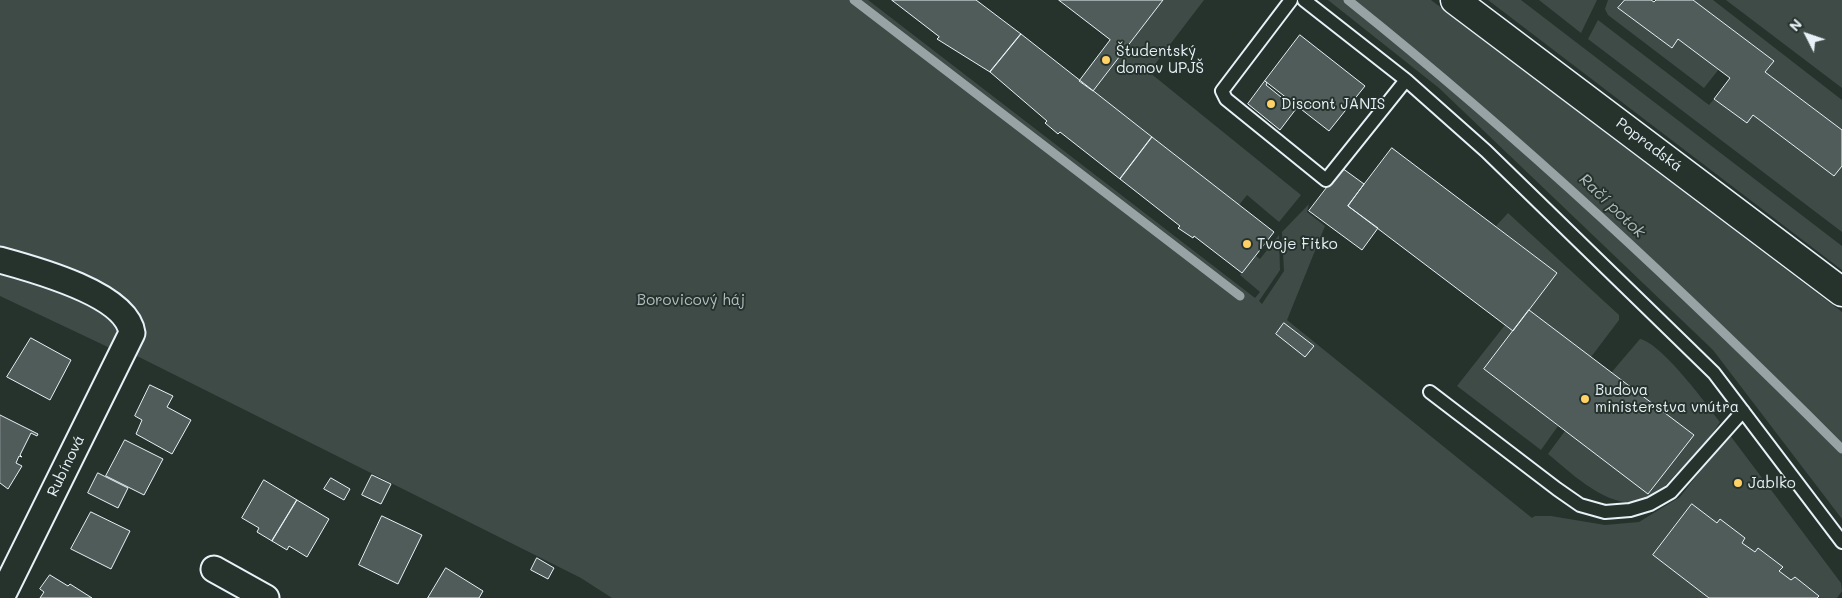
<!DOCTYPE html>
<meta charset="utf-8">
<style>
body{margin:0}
#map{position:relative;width:1842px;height:598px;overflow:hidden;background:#26332d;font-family:Mali,sans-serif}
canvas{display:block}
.north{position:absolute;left:1782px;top:10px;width:50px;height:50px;-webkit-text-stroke:4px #26332d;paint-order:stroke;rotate:311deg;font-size:14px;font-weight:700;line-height:20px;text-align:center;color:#e8f1f8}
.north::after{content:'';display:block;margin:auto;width:18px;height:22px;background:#e8f1f8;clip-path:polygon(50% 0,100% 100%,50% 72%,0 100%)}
</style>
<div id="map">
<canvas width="1842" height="598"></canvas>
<div class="north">N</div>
</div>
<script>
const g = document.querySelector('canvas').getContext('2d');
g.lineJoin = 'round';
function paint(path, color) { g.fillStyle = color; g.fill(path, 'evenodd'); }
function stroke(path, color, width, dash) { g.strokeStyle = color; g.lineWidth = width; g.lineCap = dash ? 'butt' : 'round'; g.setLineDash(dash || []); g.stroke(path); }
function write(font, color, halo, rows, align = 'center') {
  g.font = font + ' Mali,sans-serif'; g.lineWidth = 4; g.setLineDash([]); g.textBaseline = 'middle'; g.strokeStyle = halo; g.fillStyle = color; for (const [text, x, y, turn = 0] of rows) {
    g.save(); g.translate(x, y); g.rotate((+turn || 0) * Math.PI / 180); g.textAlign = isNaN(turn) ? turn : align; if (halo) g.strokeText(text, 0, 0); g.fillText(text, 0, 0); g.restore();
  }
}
paint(new Path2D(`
 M0,0h868l387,298 5,-6 -20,-17 16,-19 4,3 19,-24 1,35 -21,31 3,3 22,-33 -2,-39 27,-28 -2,8 18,14 -38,94 245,198 3,-2h16l54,9 34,-3 41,-25 49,-63 112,149 1,8 -5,7h-20l2,-3 -24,-18 -4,3 -12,-9 3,-3 -24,-19 -3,3 -13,-9 3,-5 -28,-15 -25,-19 -39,51 56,43h-1097l-31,-20 -448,-224 7,-23 -140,-80z
 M1163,0h41l-55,72 152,123 -22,27 -32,-27 -8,10 -146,-114z
 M1328,0h103l411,312v207l-129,-169 -274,-262z
 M1488,0h33l321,246v24z
 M1539,0h58l-16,33z
 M1608,0h17l-7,8 54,40 6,-9 41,30 -15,19 -96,-73 -3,-6z
 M1693,0h20l129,100v30l-77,-58 9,-11z
 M1726,0h116v88z
 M1598,20l111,85 5,-6 33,24 6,-8 81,61 8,-10v66l-254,-193z
 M1508,213l111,102v5l-28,37 -62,-47 27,-38 -60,-46z
 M0,269l110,41 11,18 -11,20 -110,-52z
 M1505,325l8,6 -29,38 74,57 -17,24 -84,-64z
 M1640,339c21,4 66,64 80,83 -12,20 -28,36 -45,53 -7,7 -14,17 -22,22 -37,21 -79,-22 -105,-43l17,-23 84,63 44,-59 -82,-62z`), '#3e4b47');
stroke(new Path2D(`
 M854,0l386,296
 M1348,0c174,139 336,291 494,449`), '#98a3a5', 9);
const building = new Path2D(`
 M892,0h84l45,34 -31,38 -53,-33 2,-2z
 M1059,0h104l-70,91 -14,-10 31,-41z
 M1625,0h26l3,2 2,-2h37l81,61 -9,11 77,58v36l-8,10 -81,-61 -6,8 -33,-24 16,-21 -52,-39 -6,9 -54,-40z
 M1021,34l131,103 -32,42 -60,-47 -2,2 -13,-11 2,-2 -57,-49z
 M1300,35l65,51 -36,45 -64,-50z
 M1265,81l2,2 -1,2 30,24 -16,21 -32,-26z
 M1152,137l122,95 -32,41 -48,-37 -1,2 -15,-10 2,-2 -60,-47z
 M1392,148l165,125 -44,58 -165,-125z
 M1342,168l22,16 -16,22 30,22 -16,22 -53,-39z
 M1529,310l165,125 -46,59 -164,-125z
 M1284,323l30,23 -9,11 -29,-23z
 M31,338l40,22 -21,40 -43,-23z
 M150,385l23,11 -6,11 24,13 -19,34 -36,-20 6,-14 -7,-4z
 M0,415l38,19 -1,2 -6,-3 -11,22 2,2 -3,-1 -3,7 6,3 -14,23 -8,-6z
 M125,440l38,19 -19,36 -38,-19z
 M98,473l30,15 -10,20 -30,-15z
 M372,475l19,9 -10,20 -19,-9z
 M331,478l19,11 -6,11 -20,-11z
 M264,480l33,20 -25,41 -15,-9 2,-4 -17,-10z
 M297,500l32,19 -22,38 -18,-11 -2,4 -15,-9z
 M1692,504l25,19 3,-4 25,19 -3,5 13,9 3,-4 25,19 -4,4 12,9 4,-3 24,19 -2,2h-108l-56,-43z
 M91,512l39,19 -19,38 -40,-20z
 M382,516l40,19 -24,49 -39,-19z
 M537,558l17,10 -6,11 -17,-9z
 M446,568l37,23 -4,7h-51z
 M50,575l18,11 2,-2 22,14h-52l4,-6 -4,-3z`);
paint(building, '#505c59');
stroke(building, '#e8f1f8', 1);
const service = new Path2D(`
 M1291,0l-69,91 4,8 100,81 80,-100
 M1304,0l102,80 80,71 228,222 128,169
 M1430,392l127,97 23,16 25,7 25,-2 20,-6 21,-12 72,-81`);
const minor = new Path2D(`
 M0,260c33,9 127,34 132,73l-131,265
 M214,569l52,29`);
const tertiary = new Path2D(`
 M1455,0l387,292`);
stroke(service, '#e8f1f8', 16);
stroke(minor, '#e8f1f8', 29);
stroke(tertiary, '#e8f1f8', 31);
stroke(service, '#26332d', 12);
stroke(minor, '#26332d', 25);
stroke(tertiary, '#26332d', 28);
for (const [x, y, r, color] of [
 [1106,60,5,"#ffd166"],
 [1271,104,5,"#ffd166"],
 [1247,244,5,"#ffd166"],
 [1585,399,5,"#ffd166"],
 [1738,483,5,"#ffd166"]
]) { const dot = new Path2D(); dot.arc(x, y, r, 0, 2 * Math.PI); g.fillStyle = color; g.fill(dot); stroke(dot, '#26332d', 2); }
write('15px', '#e8f1f8', '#26332d', [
 ["Študentský",1116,51],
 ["domov UPJŠ",1116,68],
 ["Discont JANIS",1281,104],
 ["Tvoje Fitko",1257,244],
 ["Budova",1595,390],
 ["ministerstva vnútra",1595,407],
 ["Jablko",1748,483]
], 'left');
write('15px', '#e8f1f8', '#26332d', [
 ["Popradská",1649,145,37],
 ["Rubínová",66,466,-64]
]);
write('15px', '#b5bfc3', '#26332d', [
 ["Borovicový háj",691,300]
]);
write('italic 16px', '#b3bdc0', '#26332d', [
 ["Račí potok",1612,206,44]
]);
</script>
